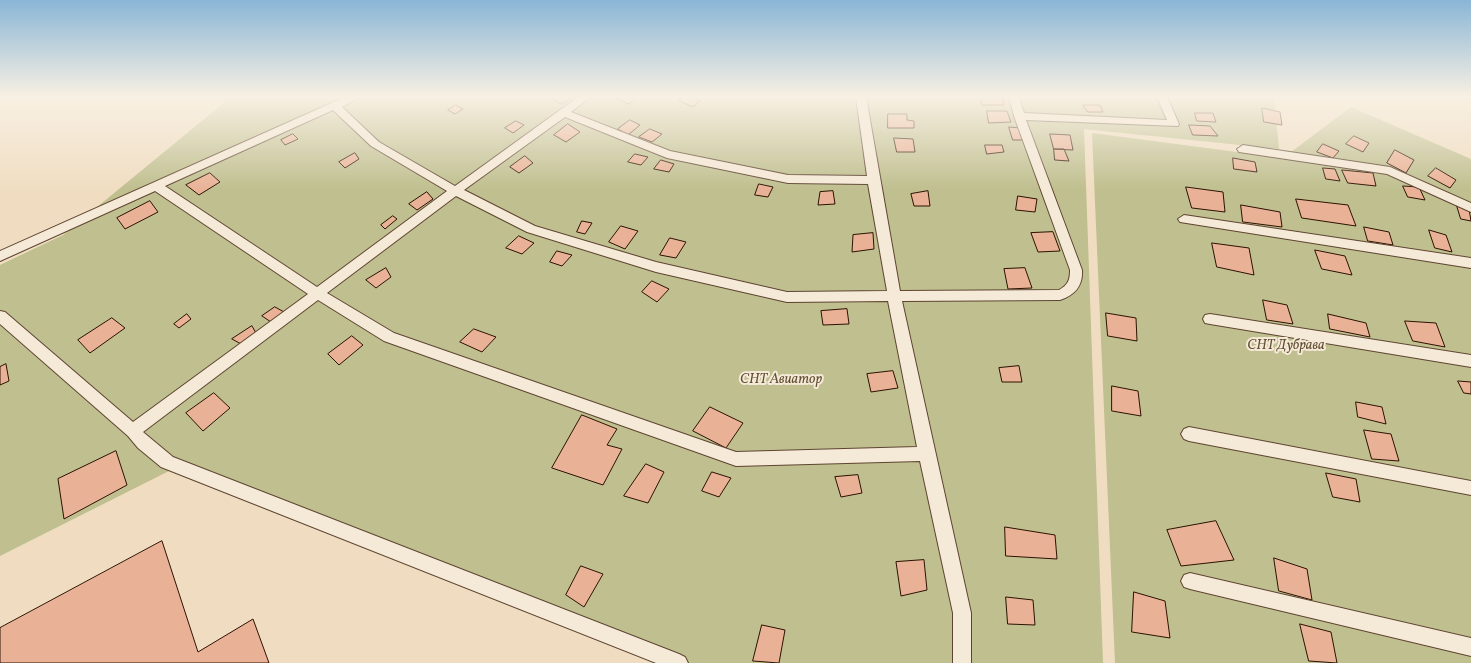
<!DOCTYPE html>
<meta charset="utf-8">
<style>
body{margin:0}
canvas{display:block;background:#f0ddc1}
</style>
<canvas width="1471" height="663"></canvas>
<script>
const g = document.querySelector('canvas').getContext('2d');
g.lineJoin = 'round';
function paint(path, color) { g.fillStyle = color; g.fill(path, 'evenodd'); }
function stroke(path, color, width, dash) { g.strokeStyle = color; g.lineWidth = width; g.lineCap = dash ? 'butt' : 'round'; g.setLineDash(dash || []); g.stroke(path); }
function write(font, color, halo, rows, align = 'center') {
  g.font = font + ' Vollkorn,serif'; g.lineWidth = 4; g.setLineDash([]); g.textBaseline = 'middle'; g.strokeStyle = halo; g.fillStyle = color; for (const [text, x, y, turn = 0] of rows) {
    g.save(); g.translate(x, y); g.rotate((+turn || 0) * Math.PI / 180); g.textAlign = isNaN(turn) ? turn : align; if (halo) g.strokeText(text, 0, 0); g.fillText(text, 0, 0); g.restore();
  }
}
paint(new Path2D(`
 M231,97h1043l5,52 -195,-20 19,534h-446l-488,-192 -169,85v-291l63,-30z
 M1351,107l120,52v504h-356l-23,-530 191,25z`), '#bfbf8f');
const building = new Path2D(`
 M550,97h22l-10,7z
 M614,97h23l-8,7z
 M684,97h9l7,4 -7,6 -14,-6z
 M981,97h21l2,8h-22z
 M456,105l7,4 -8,5 -7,-4z
 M1083,105h17l3,7h-15z
 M1262,108l18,4 2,13 -18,-3z
 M987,111h20l4,11 -22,1z
 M1195,113h18l3,9 -19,-1z
 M888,114h19v6l7,1v7h-26z
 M630,120l10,5 -12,10 -10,-6z
 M516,121l8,4 -11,8 -8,-5z
 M568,124l12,8 -14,10 -12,-7z
 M1189,125l21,1 8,10 -25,-1z
 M1009,127l11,1 4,12h-11z
 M650,129l12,5 -10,8 -13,-5z
 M293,134l5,5 -13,6 -4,-5z
 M1050,134l20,1 3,15 -19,-1z
 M1354,136l15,7 -6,9 -17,-8z
 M894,138l19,1 2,13h-18z
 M1323,144l16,7 -6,7 -16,-6z
 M985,145h17l2,7 -17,2z
 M1054,149h10l5,12 -14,-1z
 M1395,150l19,10 -8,13 -19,-10z
 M355,153l4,6 -14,9 -6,-6z
 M635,154l13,3 -7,8 -13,-3z
 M525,156l8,7 -14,10 -9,-6z
 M1233,158l22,4 2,10 -23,-3z
 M661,160l13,4 -5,8 -15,-3z
 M1323,168l12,1 5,12 -14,-2z
 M1436,168l20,12 -6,8 -22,-12z
 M1342,170l31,3 3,13 -28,-3z
 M210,173l10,9 -21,13 -13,-10z
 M759,184l14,3 -5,10 -13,-2z
 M1403,186l16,1 6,13 -17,-3z
 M1186,187l37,5 2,20 -33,-4z
 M833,191l2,13 -17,1 2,-13z
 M928,191l2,15h-16l-3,-12z
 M427,192l6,7 -16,11 -8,-6z
 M1018,196l19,3 -2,13 -19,-2z
 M1296,199l52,6 8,21 -54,-8z
 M150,201l8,11 -33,17 -8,-11z
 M1241,205l39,7 2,15 -39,-5z
 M1457,206l12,3 2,12 -10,-2z
 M393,216l4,3 -12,10 -4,-4z
 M582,221l10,2 -7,11 -8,-2z
 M621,226l17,5 -13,18 -16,-7z
 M1364,227l25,5 4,13 -25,-4z
 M1429,230l17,5 6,17 -17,-4z
 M1053,232l7,19 -22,1 -7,-19z
 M873,233l1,16 -22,3 1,-17z
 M519,236l15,7 -12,11 -16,-6z
 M670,238l16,4 -10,16 -16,-3z
 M1212,243l37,5 5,27 -37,-8z
 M1315,250l30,6 7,19 -30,-6z
 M557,251l15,4 -10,11 -12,-4z
 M386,268l5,9 -15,11 -10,-8z
 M1025,268l7,20 -24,1 -4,-20z
 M652,281l17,8 -12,13 -15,-10z
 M1263,300l24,5 6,19 -26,-4z
 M275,307l9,5 -13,10 -9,-6z
 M847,309l2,15 -26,1 -2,-14z
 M1106,313l30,5 1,23 -29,-5z
 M187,314l4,5 -12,9 -5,-4z
 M1328,314l38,9 4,14 -40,-8z
 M112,318l13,10 -35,25 -12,-13z
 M1405,321l31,2 9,24 -32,-6z
 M252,326l4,7 -15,11 -9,-5z
 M474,329l22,8 -14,15 -22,-10z
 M352,336l11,9 -24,20 -11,-11z
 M6,364l3,17 -9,4v-18z
 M1019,366l3,16h-20l-3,-14z
 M893,371l5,17 -27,4 -4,-18z
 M1458,381l13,1v12l-7,-1z
 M1112,386l26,5 3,25 -29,-5z
 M214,393l16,15 -27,23 -17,-18z
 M1356,402l26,5 4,17 -28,-7z
 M710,407l33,16 -17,25 -33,-17z
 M582,415l35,14 -10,16 15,4 -19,36 -51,-17z
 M1364,430l27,4 8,27 -27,-2z
 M116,451l11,34 -63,34 -6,-40z
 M646,464l18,8 -16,31 -24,-7z
 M712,472l19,6 -12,19 -17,-6z
 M1326,473l30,6 4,23 -27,-5z
 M858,475l4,18 -21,4 -6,-20z
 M1216,521l18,39 -53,6 -14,-36z
 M1005,527l50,8 2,24 -51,-3z
 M162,541l36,111 55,-33 16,44h-269v-35z
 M1274,558l33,11 5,31 -33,-9z
 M924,560l3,30 -26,6 -5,-34z
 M581,566l22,8 -19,33 -18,-12z
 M1134,592l31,9 5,37 -38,-6z
 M1006,597l27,3 2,25 -27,-1z
 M1300,624l31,8 6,31 -28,-2z
 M762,625l23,5 -6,33 -26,-2z`);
paint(building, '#e9b296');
stroke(building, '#2e1201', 1);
const minor = new Path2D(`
 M345,97h15l-18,10 37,35 76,44 123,-89h12l-19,15 99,39 118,24 79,1 -11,-79h10l34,194 159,-1c9,-5 11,-10 11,-20l-56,-154 -5,-19h10l5,16 143,7 -10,-23h10l12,27 -1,2 -152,-6 56,150c1,16 -7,25 -22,30l-158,1 69,312v50h-18v-50l-33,-152 -184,5 -352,-125 -66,-41 -175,132 30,25 506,197 6,3 3,6h-32l-495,-196 -23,-19 -10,-12 -128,-112v-13l5,1 128,110 175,-128 -153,-103 -155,70v-10zM333,110l38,36 76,45 -130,96 -152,-101zM565,117l102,41 121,25 80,1 19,107 -100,1 -131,-30 -121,-36 -71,-36zM456,196l71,36 129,40 131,30 101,-1 29,146 -181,5 -342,-119 -67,-40z
 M1243,145l147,22 81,36v9l-84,-38 -148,-22 -2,-3z
 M1184,215l287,43v10l-291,-46 -2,-3z
 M1210,314l261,41v12l-261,-43 -5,-1 -2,-4 2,-4z
 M1189,427l282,54v14l-282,-54 -5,-2 -3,-5 3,-5z
 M1190,573l281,65v18l-281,-67 -6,-2 -3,-6 3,-6z`);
stroke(minor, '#5e4531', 2);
paint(minor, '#f5e9d7');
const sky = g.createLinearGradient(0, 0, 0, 190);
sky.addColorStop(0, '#8ab6d6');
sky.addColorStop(0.51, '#f8f0e3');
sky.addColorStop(1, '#f8f0e300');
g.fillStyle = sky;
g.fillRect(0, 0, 1471, 190);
write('italic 14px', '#614f33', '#f5e9d7', [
 ["СНТ Дубрава",1286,346],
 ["СНТ Авиатор",781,380]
]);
</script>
